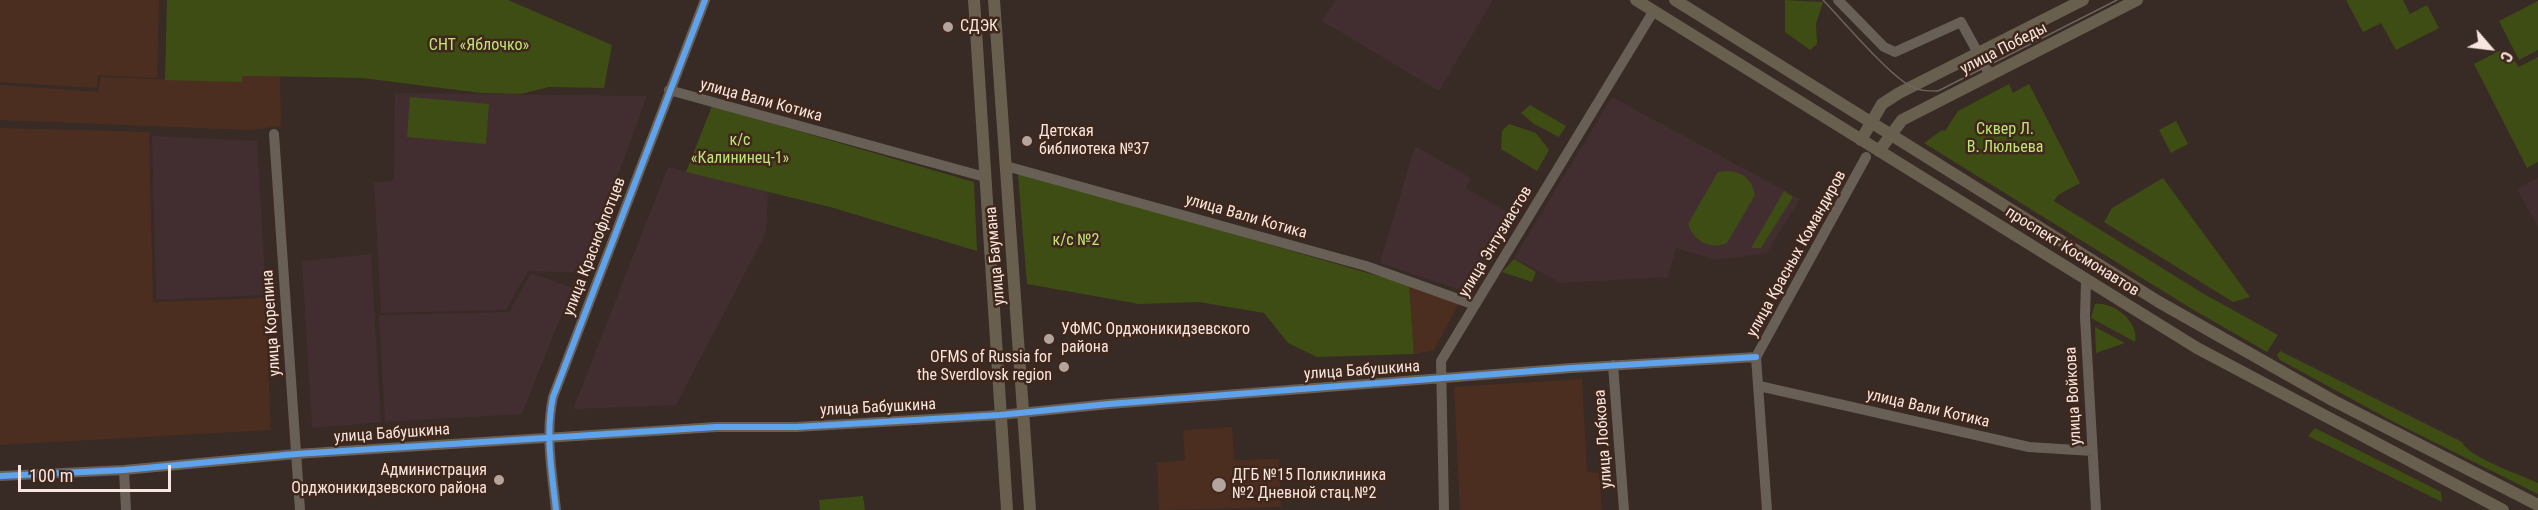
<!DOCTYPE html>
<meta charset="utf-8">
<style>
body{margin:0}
#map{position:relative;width:2538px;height:510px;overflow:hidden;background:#382a24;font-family:"Roboto Condensed",sans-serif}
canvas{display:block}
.north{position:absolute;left:2460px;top:18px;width:60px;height:60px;-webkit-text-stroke:4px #40271c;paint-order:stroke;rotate:118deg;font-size:16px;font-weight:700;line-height:24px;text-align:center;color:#f7e6df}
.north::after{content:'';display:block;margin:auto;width:21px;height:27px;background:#f7e6df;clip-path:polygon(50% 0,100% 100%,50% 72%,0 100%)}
.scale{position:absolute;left:18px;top:465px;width:153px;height:27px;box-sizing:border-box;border:3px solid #f7e6df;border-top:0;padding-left:8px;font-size:18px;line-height:21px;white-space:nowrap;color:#f7e6df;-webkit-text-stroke:4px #40271c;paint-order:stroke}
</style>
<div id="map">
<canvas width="2538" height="510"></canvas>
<div class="north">С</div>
<div class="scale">100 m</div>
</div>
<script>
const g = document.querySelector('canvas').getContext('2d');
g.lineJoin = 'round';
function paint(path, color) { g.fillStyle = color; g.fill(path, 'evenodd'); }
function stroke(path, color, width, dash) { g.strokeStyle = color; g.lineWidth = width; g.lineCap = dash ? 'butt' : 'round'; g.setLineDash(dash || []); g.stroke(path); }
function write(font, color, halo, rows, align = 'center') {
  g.font = font + ' "Roboto Condensed",sans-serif'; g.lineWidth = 5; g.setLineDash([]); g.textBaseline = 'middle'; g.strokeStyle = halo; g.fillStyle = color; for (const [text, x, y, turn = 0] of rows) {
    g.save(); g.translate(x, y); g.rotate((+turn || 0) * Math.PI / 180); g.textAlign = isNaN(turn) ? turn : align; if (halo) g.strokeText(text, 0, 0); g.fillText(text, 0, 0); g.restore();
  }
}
paint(new Path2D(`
 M0,0h159l-2,78 -59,-3 -1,13 -97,-6z
 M242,76h38l1,50 -31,4 -250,-10v-35l98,7 3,-15 140,5z
 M0,128l149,4 4,170 112,-4 6,132 -271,15z
 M1409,285l50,18 -25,47 -20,4z
 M1582,379l5,93 12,1 3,37h-142l-6,-123z
 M1232,427l2,33 45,-1 2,48 -122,3 -2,-47 28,-3 -2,-30z`), '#4c2e21');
paint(new Path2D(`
 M1335,0h158l-54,91 -117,-70z
 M395,93l252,3 -65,177 -54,-2 -22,39 -125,3 -7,-131 20,-1z
 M1612,97l188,102 -33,54 -52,7 -39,-12 -8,29 -107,6 -47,-25z
 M152,136l105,5 9,154 -110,5z
 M1415,146l56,32 -5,10 48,28 -45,77 -89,-30z
 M668,167l100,25 -2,41 -90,172 -103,4z
 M2538,178v49l-21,-38z
 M371,254l10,168 -69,6 -10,-167z
 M531,273l41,15 -50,126 -137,8 -6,-107 130,-3z`), '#422e30');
paint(new Path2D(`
 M167,0h341l104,45 -8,43 -55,-1 -28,7 -40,-1 -119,-15 -105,-2h-15v6l-77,-2z
 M1785,0l38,2 -7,22 1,20 -7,6 -25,-18z
 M2346,0h57l7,14 17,-9 12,23 -43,22 -15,-27 -18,9z
 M2538,1v49l-19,10 -20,-39z
 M2499,51l10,2 10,14 19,-10v105l-11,6 -53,-104z
 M2009,84l4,9 16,-9 51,99 -22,12 -4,6 150,93 74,41 -11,17 -75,-43 -268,-166 18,-13 3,1 13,-20z
 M410,97l79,7 -3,40 -79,-7z
 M1530,105l36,21 -7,11 -25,-13 -13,-11z
 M712,106l262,76 3,69 -147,-44 -144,-35z
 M2176,121l12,23 -17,9 -12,-23z
 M1509,124l27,9 13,17 -12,21 -36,-22 1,-18z
 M1726,171c16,0 26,8 29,24l-28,48c-17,7 -34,-2 -39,-19l30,-52z
 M1023,173l386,112 5,69 -97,3 -29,-14 -24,-30 -65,-11 -60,2 -112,-20 -9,-109z
 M2163,178l87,119 -17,5 -129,-80 8,-14z
 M1784,191l9,6 -32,51h-10z
 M1514,259l22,13 -4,10 -30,-10z
 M2095,304c18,-3 45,18 40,38l-44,-24z
 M2095,327l30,16 -29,10z
 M2280,351l182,91c6,15 59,33 76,41v11l-144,-72 -114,-62 -3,-5z
 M2315,428l126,64 1,10 -134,-66z
 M863,496l2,14h-45l-1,-10z`), '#3e4d14');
stroke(new Path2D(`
 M1838,0l46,47 11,5 66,-30 29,53
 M669,90l316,87
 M274,134l26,376
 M1006,166l360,100 109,39
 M2086,281l-1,36 11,193
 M1613,365l11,145
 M1759,386l270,61 63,4
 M124,470l2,40
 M0,476l124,-6 172,-16 420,-27h80l204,-12 109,-11 463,-36 184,-11
 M556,510c-4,-38 -11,-75 -3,-113l152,-397
 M1444,510l-3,-149 212,-349
 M1767,510l-11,-153 110,-200`), '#686056', 10);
stroke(new Path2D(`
 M974,0l33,510
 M994,0l36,510
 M1636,0l561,348 306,162
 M1675,0l484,302 175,99 204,104
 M1861,140l21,-36 17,-11 184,-93
 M1879,151l23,-31 235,-120`), '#685f4f', 12);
stroke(new Path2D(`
 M1823,0c21,22 63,72 87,86 9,5 18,5 28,5l179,-91`), '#6d645c', 1.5);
stroke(new Path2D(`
 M0,476l124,-6 172,-16 420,-27h80l204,-12 109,-11 463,-36 184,-11
 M556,510c-4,-38 -11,-75 -3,-113l152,-397`), '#60a3ed', 6);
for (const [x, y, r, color] of [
 [948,27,6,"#b4a49e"],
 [1027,141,6,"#b4a49e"],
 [1049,339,6,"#b4a49e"],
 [1064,367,6,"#b4a49e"],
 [499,480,6,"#b4a49e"],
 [1219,485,8,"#b4a49e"]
]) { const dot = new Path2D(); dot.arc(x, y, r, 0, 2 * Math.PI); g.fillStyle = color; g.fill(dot); stroke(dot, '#40271c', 2); }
write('16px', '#f7e6df', '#40271c', [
 ["СДЭК",960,27],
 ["Детская",1039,132],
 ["библиотека №37",1039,150],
 ["УФМС Орджоникидзевского",1061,330],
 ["района",1061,348],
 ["OFMS of Russia for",1052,358,"right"],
 ["the Sverdlovsk region",1052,376,"right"],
 ["Администрация",487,471,"right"],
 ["Орджоникидзевского района",487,489,"right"],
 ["ДГБ №15 Поликлиника",1232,476],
 ["№2 Дневной стац.№2",1232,494]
], 'left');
write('16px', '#bfe576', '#40271c', [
 ["СНТ «Яблочко»",479,46],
 ["Сквер Л.",2005,130],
 ["В. Люльева",2005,148],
 ["к/с",740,141],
 ["«Калининец-1»",740,159],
 ["к/с №2",1076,241]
]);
write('16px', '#f7e6df', '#40271c', [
 ["улица Победы",2004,49,-27],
 ["улица Вали Котика",761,101,15],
 ["улица Вали Котика",1246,217,16],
 ["улица Энтузиастов",1496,242,-59],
 ["улица Краснофлотцев",595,247,-69],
 ["проспект Космонавтов",2072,252,32],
 ["улица Красных Командиров",1797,254,-61],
 ["улица Баумана",996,256,-95],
 ["улица Корепина",272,323,-94],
 ["улица Бабушкина",1362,371,-4],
 ["улица Войкова",2074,396,-93],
 ["улица Бабушкина",878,408,-3],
 ["улица Вали Котика",1928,409,13],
 ["улица Бабушкина",392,434,-4],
 ["улица Лобкова",1604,439,-94]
]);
</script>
